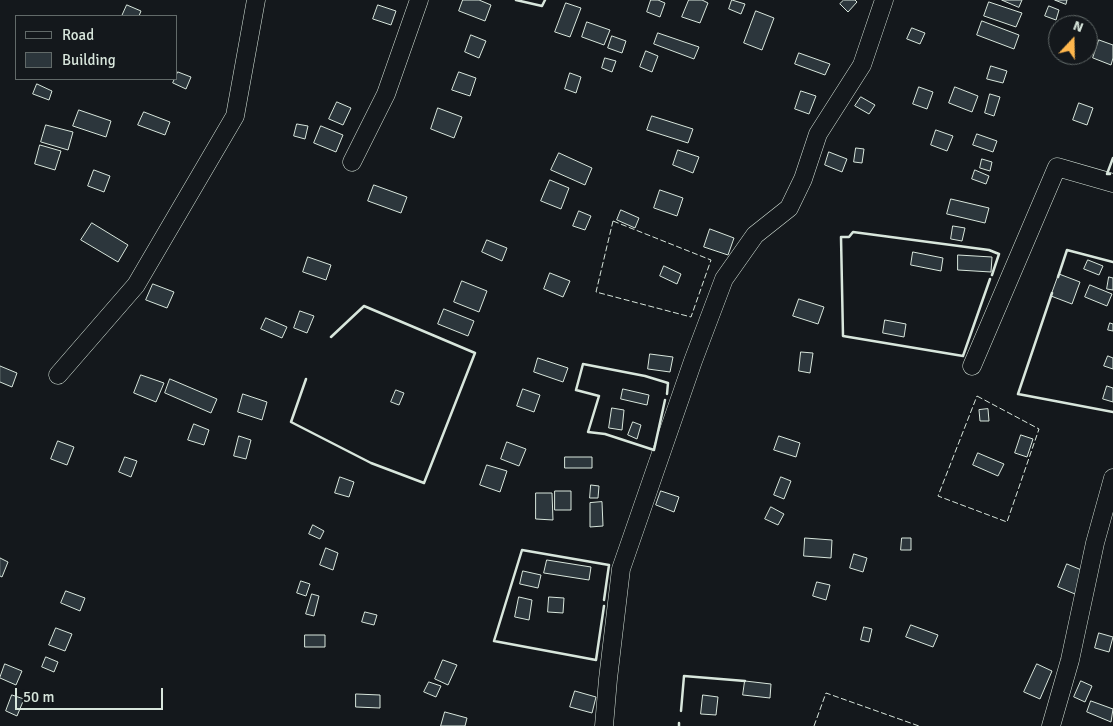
<!DOCTYPE html>
<style>
body{margin:0}
#map{position:relative;width:1113px;height:726px;overflow:hidden;background:#14181c;font-family:Signika,sans-serif}
canvas{display:block}
.legend{position:absolute;left:15px;top:15px;width:162px;height:65px;box-sizing:border-box;background:#14181c;border:1px solid #626a69;margin:0;padding:6px 9px;list-style:none;font-size:15px;color:#d8e6dc}
.legend li{display:flex;align-items:center;gap:10px;height:25px}
.legend b{width:25px;border:1px solid #626a69}
.north{position:absolute;left:1048px;top:15px;width:50px;height:50px;box-sizing:border-box;background:#14181c;border:1px solid #626a69;border-radius:50%;rotate:21deg;font-size:14px;font-weight:700;line-height:20px;text-align:center;color:#d8e6dc}
.north::after{content:'';display:block;margin:auto;width:18px;height:22px;background:#ffb74d;clip-path:polygon(50% 0,100% 100%,50% 72%,0 100%)}
.scale{position:absolute;left:15px;top:688px;width:148px;height:22px;box-sizing:border-box;border:2px solid #d8e6dc;border-top:0;padding-left:6px;font-size:15px;line-height:18px;white-space:nowrap;color:#d8e6dc;-webkit-text-stroke:4px #14181c;paint-order:stroke}
</style>
<div id="map">
<canvas width="1113" height="726"></canvas>
<ul class="legend">
<li><b style="height:6px;background:#14181c"></b>Road</li>
<li><b style="height:14px;background:#2c363c"></b>Building</li>
</ul>
<div class="north">N</div>
<div class="scale">50 m</div>
</div>
<script>
const g = document.querySelector('canvas').getContext('2d');
g.lineJoin = 'round';
function paint(path, color) { g.fillStyle = color; g.fill(path, 'evenodd'); }
function stroke(path, color, width, dash) { g.strokeStyle = color; g.lineWidth = width; g.lineCap = dash ? 'butt' : 'round'; g.setLineDash(dash || []); g.stroke(path); }
const building = new Path2D(`
 M463,0h16l12,5 -6,16 -26,-10z
 M651,0h7l7,3 -5,14 -13,-5z
 M689,0h13l6,3 -8,20 -18,-6z
 M732,0l13,4 -4,10 -12,-5z
 M844,0h11l2,2 -9,10 -8,-8z
 M1002,0h20l-3,7z
 M1055,0h12l-1,4z
 M989,2l33,11 -6,14 -32,-11z
 M566,3l15,5 -11,29 -15,-5z
 M127,5l14,6 -2,5h-17z
 M378,5l18,6 -5,14 -18,-6z
 M1049,6l10,4 -3,10 -11,-4z
 M756,11l18,7 -12,32 -18,-7z
 M982,21l37,14 -5,14 -37,-14z
 M587,22l23,8 -6,15 -22,-8z
 M912,28l13,5 -5,11 -13,-5z
 M658,33l41,14 -5,12 -40,-15z
 M471,35l15,6 -7,17 -14,-6z
 M612,36l14,5 -4,12 -14,-5z
 M1099,40l14,5v13l-2,7 -18,-7z
 M646,51l12,5 -6,16 -12,-5z
 M799,53l31,11 -5,11 -30,-11z
 M605,58l11,3 -4,11 -10,-4z
 M991,66l16,5 -4,12 -16,-4z
 M178,72l13,5 -5,12 -13,-6z
 M459,72l17,6 -6,18 -18,-6z
 M570,73l11,4 -5,16 -11,-4z
 M37,84l15,7 -3,9 -16,-6z
 M919,87l14,5 -6,17 -14,-5z
 M955,87l23,9 -6,16 -23,-9z
 M801,91l15,5 -7,18 -14,-5z
 M990,94l10,3 -6,19 -9,-3z
 M861,97l14,8 -6,9 -14,-8z
 M337,102l14,6 -8,17 -14,-6z
 M1079,103l14,5 -6,17 -14,-5z
 M438,108l24,9 -8,21 -23,-9z
 M79,110l32,11 -5,16 -33,-11z
 M144,112l26,10 -5,13 -27,-10z
 M652,116l41,13 -5,14 -41,-13z
 M297,124l11,2 -3,13 -11,-3z
 M46,125l27,7 -5,18 -27,-8z
 M321,126l22,9 -7,17 -22,-9z
 M936,130l17,6 -6,15 -16,-6z
 M977,134l20,7 -4,11 -20,-7z
 M40,145l21,6 -6,19 -20,-6z
 M856,148l8,1 -2,14 -8,-1z
 M678,150l21,7 -6,16 -20,-8z
 M829,152l18,7 -5,13 -17,-7z
 M559,153l33,15 -7,17 -34,-15z
 M982,159l10,3 -2,9 -10,-3z
 M94,170l16,6 -6,16 -16,-6z
 M975,170l14,6 -3,8 -14,-5z
 M550,180l19,8 -8,21 -20,-8z
 M374,185l33,12 -6,16 -33,-12z
 M660,190l23,8 -6,18 -23,-8z
 M951,199l38,9 -4,15 -38,-9z
 M621,210l18,8 -4,10 -18,-8z
 M579,211l12,5 -6,14 -12,-4z
 M92,223l36,22 -10,17 -37,-22z
 M953,226l12,2 -3,13 -11,-2z
 M710,229l24,9 -6,17 -24,-8z
 M487,240l20,8 -5,13 -20,-9z
 M913,252l30,6 -2,13 -30,-6z
 M958,255l34,2 -1,15 -33,-2z
 M308,257l23,8 -5,15 -23,-8z
 M1088,260l15,6 -4,9 -15,-6z
 M664,266l17,8 -4,10 -17,-8z
 M550,273l20,8 -7,16 -19,-8z
 M1059,274l21,8 -8,22 -21,-8z
 M1109,277l4,1v12l-6,-1z
 M462,281l25,10 -8,21 -25,-10z
 M153,284l21,8 -7,16 -21,-8z
 M1090,285l22,9 -5,12 -22,-9z
 M799,299l25,8 -6,17 -25,-8z
 M444,309l30,12 -6,15 -30,-12z
 M300,311l14,5 -7,17 -13,-5z
 M266,318l21,9 -5,11 -21,-9z
 M885,320l21,4 -2,13 -21,-4z
 M1110,323l3,1v7l-5,-1z
 M801,352l12,1 -3,20 -11,-2z
 M650,354l23,3 -3,15 -22,-3z
 M1108,356l5,2v11l-9,-3z
 M538,358l30,10 -5,14 -29,-10z
 M0,366l17,7 -5,14 -12,-5z
 M141,375l23,8 -8,19 -22,-9z
 M170,379l47,20 -6,14 -46,-20z
 M1107,386l6,2v14l-10,-3z
 M523,389l17,6 -6,17 -17,-6z
 M623,389l26,6 -2,10 -26,-6z
 M396,390l8,3 -5,12 -8,-3z
 M243,394l24,8 -5,18 -24,-8z
 M612,408l12,2 -2,20 -13,-2z
 M988,409l1,12h-9l-1,-11z
 M633,422l8,3 -4,14 -9,-4z
 M194,424l15,6 -5,15 -16,-5z
 M1021,435l12,4 -6,18 -12,-4z
 M239,436l12,4 -5,19 -12,-3z
 M779,436l21,7 -4,14 -22,-7z
 M58,441l16,6 -7,18 -16,-6z
 M507,442l19,7 -7,17 -18,-7z
 M978,453l26,11 -6,12 -25,-11z
 M125,457l12,4 -6,16 -12,-5z
 M565,457h27v11h-27z
 M487,465l20,6 -7,21 -20,-7z
 M340,477l14,5 -5,15 -14,-4z
 M781,477l10,4 -7,18 -10,-4z
 M591,485l8,1 -1,12h-8z
 M555,491h16v19h-16z
 M661,491l18,6 -5,15 -18,-7z
 M536,493h16l1,27 -17,-1z
 M602,502l1,24 -13,1v-24z
 M771,507l13,7 -6,11 -13,-6z
 M313,525l11,6 -4,8 -11,-5z
 M805,538l27,2 -1,18 -27,-2z
 M902,538h9v12h-10z
 M326,548l12,5 -5,17 -13,-5z
 M854,554l13,4 -4,14 -13,-4z
 M0,558l8,4 -6,15 -2,-1z
 M547,560l44,7 -2,13 -45,-7z
 M1067,564l17,7 -9,23 -17,-7z
 M523,571l18,4 -3,13 -18,-4z
 M301,581l9,3 -4,12 -9,-3z
 M817,582l13,3 -4,15 -13,-4z
 M66,591l19,7 -5,13 -19,-8z
 M312,594l7,2 -5,20 -8,-2z
 M519,597l13,3 -3,20 -14,-3z
 M549,597l15,1 -1,15 -15,-1z
 M365,612l12,3 -3,10 -12,-3z
 M911,625l27,10 -5,12 -27,-10z
 M864,627l8,2 -3,13 -8,-2z
 M56,628l16,6 -7,17 -16,-6z
 M1099,633l14,4 -4,15 -14,-4z
 M305,635h20v12h-20z
 M46,657l12,5 -4,10 -12,-5z
 M443,660l14,5 -9,20 -13,-6z
 M5,664l17,7 -6,14 -16,-7z
 M1037,664l15,7 -12,28 -16,-7z
 M745,681l26,3 -1,14 -27,-3z
 M1081,681l11,5 -7,16 -11,-5z
 M429,682l12,4 -5,11 -12,-5z
 M575,691l21,6 -4,16 -22,-6z
 M356,694l24,1v13l-24,-1z
 M12,695l12,4 -7,17 -11,-5z
 M703,695l15,2 -2,18 -15,-1z
 M1091,701l22,8 -2,13 -24,-10z
 M445,712l22,6 -2,8h-24z`);
paint(building, '#2c363c');
stroke(building, '#d8e6dc', 1);
const minor = new Path2D(`
 M352,162l34,-68 33,-94
 M972,366l85,-199 56,16
 M58,375l78,-90 99,-169 21,-116
 M604,726l4,-47 13,-110 72,-208 31,-82 31,-44 34,-27 14,-29 15,-45 44,-69 22,-65
 M1051,726l19,-66 25,-117 18,-65`);
stroke(minor, '#d8e6dc', 19);
stroke(minor, '#14181c', 18);
stroke(new Path2D(`
 M613,221l98,39 -20,57 -95,-25z
 M977,396l62,33 -32,93 -69,-26z
 M814,726l12,-33 93,33`), '#d8e6dc', 1, [6, 2.5]);
stroke(new Path2D(`
 M516,0l26,6 3,-6
 M1110,174h-3l6,-16
 M1058,277l9,-27 46,12
 M990,279l-27,77 -120,-20 -2,-99h8l4,-5 136,18 10,4 -7,21
 M1052,293l-34,101 95,18
 M306,379l-15,43 80,41 53,20 51,-130 -111,-47 -33,31
 M665,400l-11,50 -49,-16 -17,-2 11,-36 -23,-6 7,-26 62,12 23,7 -1,11
 M604,606l-8,54 -102,-19 28,-91 87,15 -5,35
 M681,711l3,-35 61,5
 M679,726v-3`), '#d8e6dc', 2.5);
</script>
